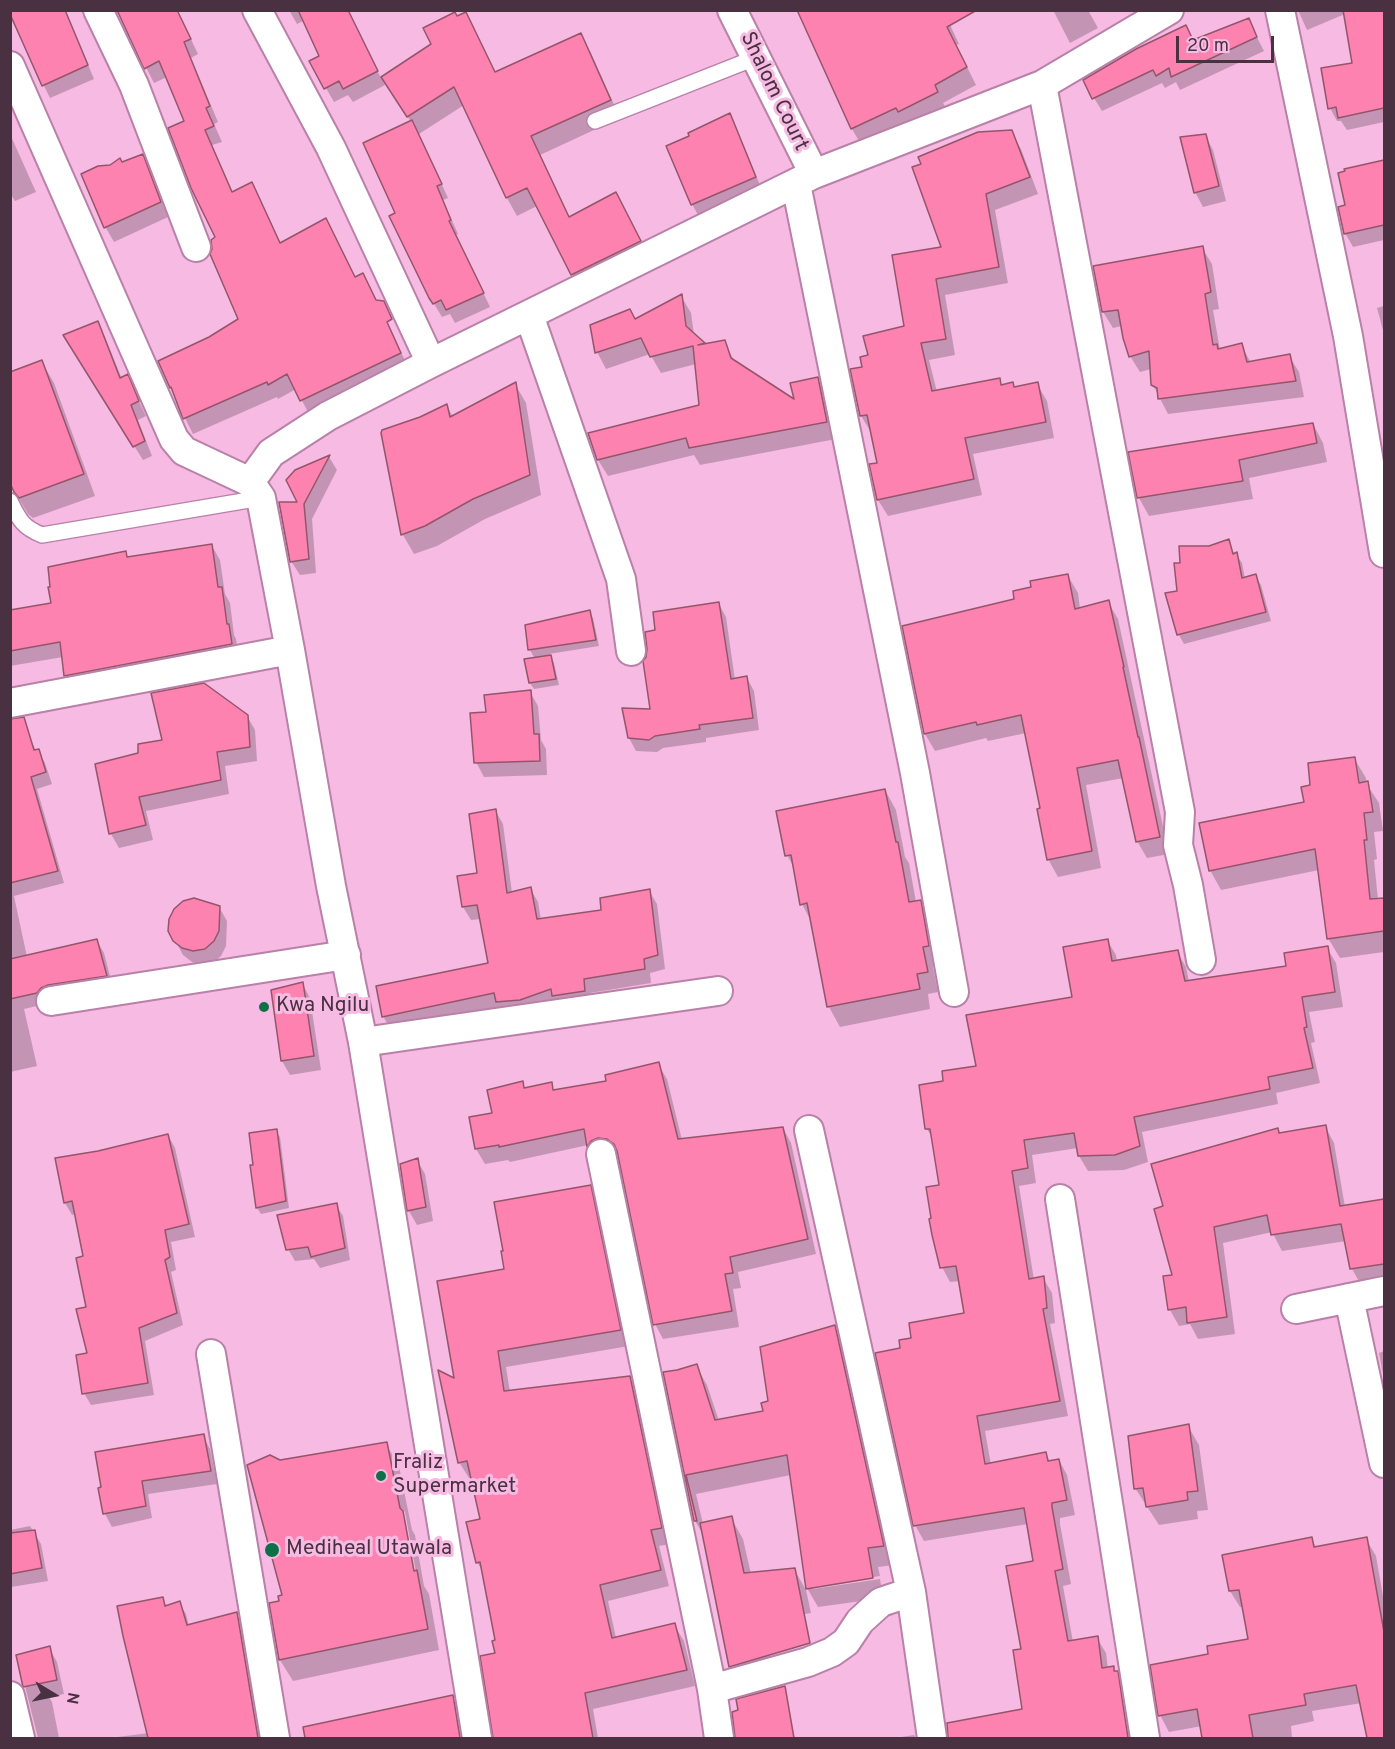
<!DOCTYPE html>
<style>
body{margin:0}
#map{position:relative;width:1395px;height:1749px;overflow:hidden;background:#f6bae3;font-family:Overpass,sans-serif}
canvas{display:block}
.frame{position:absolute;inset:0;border:12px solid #493142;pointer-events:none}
.north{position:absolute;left:24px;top:1665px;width:60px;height:60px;-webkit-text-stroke:4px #f6bae3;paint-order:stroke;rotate:100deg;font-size:16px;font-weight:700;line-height:24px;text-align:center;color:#493142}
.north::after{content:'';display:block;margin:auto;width:21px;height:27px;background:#493142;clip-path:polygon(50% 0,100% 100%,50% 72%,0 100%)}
.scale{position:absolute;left:1176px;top:36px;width:98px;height:27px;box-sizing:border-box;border:3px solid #493142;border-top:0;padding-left:8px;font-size:18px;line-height:21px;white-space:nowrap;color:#493142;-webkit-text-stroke:4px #f6bae3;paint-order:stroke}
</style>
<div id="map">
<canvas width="1395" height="1749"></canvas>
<div class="frame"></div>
<div class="north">N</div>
<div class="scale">20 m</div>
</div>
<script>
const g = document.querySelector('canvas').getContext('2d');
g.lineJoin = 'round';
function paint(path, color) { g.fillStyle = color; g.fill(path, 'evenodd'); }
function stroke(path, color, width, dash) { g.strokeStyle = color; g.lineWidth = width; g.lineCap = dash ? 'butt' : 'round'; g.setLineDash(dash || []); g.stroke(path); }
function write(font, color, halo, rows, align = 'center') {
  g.font = font + ' Overpass,sans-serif'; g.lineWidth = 6; g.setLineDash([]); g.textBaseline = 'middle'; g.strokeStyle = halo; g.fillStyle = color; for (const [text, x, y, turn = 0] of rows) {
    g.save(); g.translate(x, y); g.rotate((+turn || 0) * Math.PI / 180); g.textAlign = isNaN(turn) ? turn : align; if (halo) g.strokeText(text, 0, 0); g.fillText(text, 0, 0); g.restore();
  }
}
paint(new Path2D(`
 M10,10h55l29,69 -44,19 -40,-81z
 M117,10h60l21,44 -7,4 27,64 -4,2 8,18 -10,3 21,48 19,-9 8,15 21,45 45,-24 30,59 7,-4 9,16 37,78 -99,47 -14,-27 -18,10 -1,-2 -84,37 -8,-16 -26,-57 51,-23 30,-19 -54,-197 -19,-45 -13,6z
 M289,10h59l16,37 21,38 -32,17 -5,-7 -14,7 -23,-40 10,-5 -16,-37 -8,4z
 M943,10l16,34 -3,1 20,40 -33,18 4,7 -85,36 -10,-17 -53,-116z
 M1053,10h38l-2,2 9,16 -28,15z
 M1298,10h86v112l-37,8 -6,-9h-4l-7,-13 24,-44 -9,-50 -38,16z
 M1248,20l16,31 -84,39 -4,-8 -11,6 -3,-5 -60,28 -8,-13 100,-56z
 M580,35l11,18 29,65 -80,37 30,63 56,-6 24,47 -67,34 -46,-87 -20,10 -10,-18 -43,-93 -45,29 29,64 -5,2 15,34 -2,1 34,72 -35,16 -5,-9 -8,3 -12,-20 -33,-84 14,-91 -17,-27 101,-22z
 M729,115l7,12 26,63 -63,27 -7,-13 -1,-67z
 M1011,132l10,17 17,45 -43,16 13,73 -63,12 10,60 -26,5 8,32 62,-12 4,6 10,-2 2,4 22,-4 10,17 7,37 -81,16 9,41 -94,21 -10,-16 -7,-34 8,-2 -8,-32 -10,-16 3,-48 5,-12 36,-28 38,-80z
 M10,134l26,58 -21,9 -5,-8z
 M1205,135l8,15 13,51 -23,6 -8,-15z
 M142,156l8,14 18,47 -54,25 -8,-14 -23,-53z
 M1384,197v43l-31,7 -8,-14 1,-31z
 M1202,248l10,16 7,45 -6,1 7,40 21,-5 10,18 38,-7 10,16 5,25 -136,17 -15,-29 -2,-16 -11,3 -10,-16 -8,-30 -9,2 -10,-16z
 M681,296l10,17 3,22 10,9 20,-2 11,20 61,40 21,-24 10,17 9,44 -136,26 -6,-10 -86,21 -10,-16 -8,-26 110,-27 -4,-43 -35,9 -11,-19 -44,15 -9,-17 38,-32z
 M1384,306v28l-7,-26z
 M97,323l8,14 17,42 5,-3 19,40 -8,4 14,36 -9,4 -70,-110z
 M42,362l12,21 41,113 -62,22 -5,-4 -13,-22z
 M515,384l11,19 15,92 -56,24 -48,27 -23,8 -11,-19 -21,-102 39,-15 26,-12 6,11z
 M1313,424l10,19 4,19 -78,16 4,21 -104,17 -10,-18 -9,-45z
 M329,457l8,13 -25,49 4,54 -16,2 -9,-14 9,-58 -4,-31z
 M1228,541l7,14 1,-1 6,9 3,16 10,-3 6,9 10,36 -87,23 -5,-9 -12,-41 11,-2 4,-27 27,-18z
 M212,546l8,14 5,34 5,9 4,32 2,4 3,19 -165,32 -8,-15 -3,-18 -53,9v-54l43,-8 72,-51 3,5z
 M1068,576l10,17 2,16 28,-7 10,17 51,235 -22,4 -10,-17 -14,-63 -37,7 15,83 -43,9 -10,-18 -7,-49 -15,-77 -38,8 -2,-3 -51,13 -10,-17 -21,-107 112,-27z
 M719,604l7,13 9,63 12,-2 7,13 5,39 -53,8v4l-43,6 -6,4 -21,-1 -7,-13 23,-27 5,-80z
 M589,612l4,6 6,28 -50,8 5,9 5,22 -25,4 -4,-6 5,-24 -5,-9 -4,-23z
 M530,692l8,14 3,34 5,9 1,26 -63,2 -8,-15 11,-49z
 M247,716l8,14 2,31 -32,5 4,28 -83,17 7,29 -34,8 -8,-14 -14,-69 43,-11 23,-13z
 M28,734l8,17h2l7,12 7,21 -15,5 27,94 -50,13 13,61 70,-16 7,12 9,35 -89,21 13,57 -27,6v-335z
 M1354,758l12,20v5l13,20 4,28 -9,1 3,27 -3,1 4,40 6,-1v53l-44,6 -12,-20 -9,-68 -98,20 -11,-20 95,-67 7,-16z
 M885,790l11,20 9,47 4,6 7,39h4l11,19 8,45 -6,1 5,25 -10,2 2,15 -90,18 -11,-20 -17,-84 -10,-19 -6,-33 -9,-16z
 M495,810l8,14 9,69 18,-5 8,14 3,18 62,-9 46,-20 8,13 8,65 -15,4 1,10 -61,10 2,11 -87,11 -5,-8 -109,23 -8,-14 107,-52 -9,-45 -10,1 -8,-13 -4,-30 19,-2z
 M219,907l8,14 -1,25 -5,10 -8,7 -11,2 -10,-3 -9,-7 -8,-15z
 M1107,940l9,15 1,7 60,-10 9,15 3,15 99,-15 39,-19 9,15 7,44 -34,5 6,30 -4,1 9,40 -44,10 2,11 -136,28 6,30 -24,8 -36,1 -9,-15 -1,-8 -46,7 4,28 -17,3 15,94 9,-2 9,15 3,30 -5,1 18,92 -83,15 6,34 55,-11 4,8 9,-2 8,15 8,40 -15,3v6l11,60 -8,2 10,56 24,-4 9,15 2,16 5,-1 13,20 8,50h-184v-2l74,-26 -2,-60 13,-88 -7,-38 -104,17 -9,-16 -13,-175 11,-11 53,-25 -6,-33 -10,1 -8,-15 -1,-81 -7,-45 -7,-12 18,-47 33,-14 96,-70z
 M302,983l8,15 11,72 -31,5 -8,-14z
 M658,1064l9,15 15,61 101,-12 8,15 25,111 -78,18 3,16 -8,1 6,38 -76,12 -8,-15 -35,-168 -3,-3h-10l-11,7 -8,-15 -78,17 -2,-2 -23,4 -9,-15 -5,-30 23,-5 28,-31 4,6 25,-5 4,8 53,-10z
 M1325,1126l9,17 11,64 39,-7v82l-23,3 -9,-16 -6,-28 -64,10 -10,-19 -49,11 12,91 -37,5 -8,-15 -11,2 -9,-16 4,-34 -10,-69 113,-78 3,5z
 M276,1131l4,6 9,71 -28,6 -4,-6 -2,-42z
 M168,1135l7,13 20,89 -24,5 5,28 -5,2 12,53 -38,16 9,54 -63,10 -7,-12 5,-38 -4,-98 -9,-43 -4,1 -7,-12 33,-51z
 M417,1160l8,14 8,47 -16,4 -8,-14 -8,-46z
 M590,1187l9,16 30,143 -123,21 4,25 119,-15 10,16 31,151 -11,2 10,40 -61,15 8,37 58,-13 10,16 11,45 -102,23 5,29h-104l3,-97 -13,-67 -7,-12 5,-42 -10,-43 -3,1 -10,-16 -3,-81 49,-111z
 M336,1205l7,11 7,44 -30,8 -6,-9 -19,2 -7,-12z
 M834,1327l12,19 48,219 -16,2 2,9 -67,10v3l67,-10 3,19 -65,9 -11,-19 -16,-113 -95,19 7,30 28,-6 12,21 8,35 43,-5 12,21 5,23 -46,8 9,57 -31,9 -12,-21 -27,-130 -9,-15 -30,-148 31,-7 11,19 12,36 45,-9 6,-9z
 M1384,1351v29l-5,-27z
 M1188,1426l11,19 9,65 -11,1 1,8 -39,6 -24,-37z
 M203,1436l7,13 7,35 -69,10 4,24 -40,9 -7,-13 -5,-25z
 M386,1444l13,22 13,64 3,5 9,51 5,8 10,56 -146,31 -13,-21 -9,-56 10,-2 3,-6 -4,-135zM401,1508l4,4 12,66 -3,1z
 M30,1526l11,18 7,37 -37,6 -1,-57z
 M1311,1539l6,9 49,-9 10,17 8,46v136h-13l-3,-4 -6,-31 -50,8 2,10 -23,5 1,12h-88l-2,-12 -33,6 -9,-17 50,-60 40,-15 -6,-33h-4l-10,-16z
 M162,1598l5,9 12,-4 7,11 3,12 47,-13 7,11 19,114h-152l39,-5z
 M49,1648l8,14 7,32 -15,3 3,5 7,36h-21l-13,-52z
 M452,1696l10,16 4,26h-144l-2,-13z
 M774,1703l6,35h-43v-2z
 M914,1735l2,3h-21z`), '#0003');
const building = new Path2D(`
 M10,10h55l23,55 -46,21 -32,-72z
 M117,10h60l14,29 -7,3 26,64 -4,2 8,18 -9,4 27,62 20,-10 28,61 46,-25 29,59 8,-4 13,27 8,1 8,18 -5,3 14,31 -101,48 -13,-27 -19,11 -1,-3 -84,37 -12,-32 -1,1 -12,-27 51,-24 29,-18 -28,-65 2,-5 -1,-9 4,-3 -24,-49 -23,-60 16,-7 -25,-60 -15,8z
 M298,10h50l30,61 -35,18 -4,-8 -15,8 -15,-28 10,-5z
 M797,10h180l-30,17 20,40 -32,18 3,7 -40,20 -2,-4 -45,21z
 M1343,10h41v98l-46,10 -2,-11 -8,2 -7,-41 31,-5z
 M455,12l2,4 9,-4 29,60 86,-39 30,67 -80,36 38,81 47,-25 25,49 -70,34 -44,-87 -21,10 -52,-111 -47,30 -26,-40 50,-33 -8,-16z
 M1249,18l8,19 -86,40 -2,-9 -13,8 -3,-6 -61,29 -9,-19 53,-31 50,-24 7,15z
 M730,113l26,64 -65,28 -25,-59 23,-10 -1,-3z
 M412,120l30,64 -5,2 14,34 -2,1 35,72 -38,17 -5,-10 -8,4 -4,-6 -40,-82 6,-3 -32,-70z
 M1012,130l18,47 -44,17 13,73 -63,12 10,60 -25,4 11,48 68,-13 1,7 12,-3 1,5 24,-5 8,40 -81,16 9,41 -97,21 -8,-36 8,-1 -10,-48 -7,1 -10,-47 12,-2 -2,-10 8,-2 -5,-19 41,-10 -12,-71 49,-8 -29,-80 9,-3 -3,-7 60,-25z
 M1206,134l13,52 -25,7 -14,-56z
 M143,154l18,48 -57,26 -23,-54 17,-8 12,-1 10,-7 2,4z
 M1384,160v65l-40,9 -6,-27 7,-2 -7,-32 7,-2 -1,-2z
 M1203,246l8,46 -6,2 8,51 4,-1 1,5 24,-6 5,19 43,-8 6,27 -138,18 -1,-11 -6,-3 -2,-34 -20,6 -6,-19 -5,-28 -16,2 -9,-46z
 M682,294l4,32 19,17 -7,2 27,-5 6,18 63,41 -4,-16 28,-6 9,45 -138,26 -3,-10 -89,22 -9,-27 111,-28 -6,-59 -43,11 -9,-19 -46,15 -5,-28 40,-16 5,10z
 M98,321l22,57 8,-4 11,27 -8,4 14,36 -12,6 -70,-112z
 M42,360l42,114 -65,24 -5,-6 -4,-9v-111z
 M516,382l14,93 -57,24 -48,27 -24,9 -20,-102 1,-3 38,-13 27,-13 3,13z
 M1313,423l4,20 -78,17 4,21 -106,17 -9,-46z
 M330,455l-26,49 5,55 -19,3 -11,-60h18l-11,-22 9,-10z
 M1229,539l4,15 4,-2 5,26 14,-4 10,38 -89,23 -12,-42 12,-2 -3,-28h6l-1,-17h30z
 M212,544l6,43h4l5,37h2l3,20 -168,32 -4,-34 -50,9v-41l41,-7 -3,-16h2l-2,-20 78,-16 1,6z
 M1068,574l7,35 34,-9 15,67h-1l15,70h1l21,100 -24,5 -18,-82 -41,8 15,83 -45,9 -10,-51 3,-1 -19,-93 -44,10 -1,-3 -52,12 -22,-108 112,-27 -1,-8 18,-4 -1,-6z
 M719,602l12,77 16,-3 6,42 -54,7 1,4 -45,7 -6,4 -21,-2 -6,-30 28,1 -7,-48 3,-4 1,-8 -2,-17 10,-2 -2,-18z
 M590,610l6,30 -68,10 -3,-25z
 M551,655l5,24 -27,4 -5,-24z
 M204,683l44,32 2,32 -33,5 4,28 -82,17 7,28 -37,9 -14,-70 43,-11v-9l24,-4 -11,-47z
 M531,690l3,44h5l1,27 -66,2 -4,-50 16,-1 -2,-17z
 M24,717l10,33 5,-1 7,23 -15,5 27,94 -48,12v-164z
 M1355,757l4,26 9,-2 5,31 -9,1 3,27h-3l6,59 14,-1v33l-57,8 -12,-90 -106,22 -10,-48 105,-21 -3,-15 9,-2 -2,-22z
 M885,789l11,53h2l11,60 12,-2 8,46 -6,1 5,25 -11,2 3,15 -93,18 -20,-104 -7,2 -9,-50 -6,1 -9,-45z
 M496,809l11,84 24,-6 6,32 64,-9 -1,-12 50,-9 8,66 -14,4 1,10 -61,10 1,12 -33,5 -1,-7 -31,11 -24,2 -2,-9 -112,24 -6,-31 112,-23 -11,-58 -15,2 -5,-31 20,-3 -8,-59z
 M194,898l26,8 -1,25 -5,10 -9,8 -12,2 -11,-3 -9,-7 -5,-10 1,-12 5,-10 9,-8z
 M97,939l10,37 -59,9 -7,3 -4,5 -27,6v-40z
 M1108,939l4,22 66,-11 7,31 101,-15 -2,-13 44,-7 7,46 -33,5 5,30 -3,1 9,40 -45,9 2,12 -136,28 6,29 -25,9 -37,1 -4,-23 -50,7 4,28 -16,3 17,108 15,-3 3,32 -4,1 17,92 -83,15 8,48 61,-12 2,9 11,-2 8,41 -15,3v4l11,62 -8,2 13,70 30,-5 4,32 12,-2v5h4l10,67h-180l-1,-15 75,-14 -9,-59 8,-1 -15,-83 27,-5 -9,-53 -111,18 -38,-173 25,-5 -1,-8 12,-2 -2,-15 55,-10 -8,-47 -16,2 -8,-33 -3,-16 2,-1 -5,-31 13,-2 -9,-56h-5l-6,-44 24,-4 -1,-10 34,-5 -10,-51 106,-18 -9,-50z
 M303,982l11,74 -33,5 -10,-71z
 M659,1062l19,77 105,-12 25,112 -78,18 3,16 -8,1 7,37 -79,14 -36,-174 -3,-7 -7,-5 -9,-1 -7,3 -4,6 -3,-18 -85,18v-2l-24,4 -6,-32 23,-4 -5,-23 36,-9 1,7 28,-6 1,8 53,-9 -1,-6z
 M1326,1125l14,81 44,-7v65l-34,5 -9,-45 -70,11 -4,-20 -53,12 13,90 -40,6 -1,-16 -18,3 -5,-34 9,-1 -18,-66 9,-3 -12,-42 127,-36 1,5z
 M277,1129l9,72 -30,7 -6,-43h3l-4,-32z
 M168,1134l21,90 -24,6 5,27 -5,3 12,53 -38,15 9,55 -66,11 -6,-39 11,-2 -11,-44 10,-2 -10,-49 7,-2 -11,-55 -8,2 -9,-45 43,-7z
 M418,1158l8,49 -19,4 -7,-47z
 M591,1185l30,145 -123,21 6,40 126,-15 32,152 -11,2 10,40 -61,15 12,53 63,-15 12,47 -102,23 8,45h-100l-13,-82 15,-3 -3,-12 3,-1 -15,-78 -4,1 -10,-41 14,-3 -13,-58 -9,2 -20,-93 16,8 -17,-97 67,-12 -3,-18h2l-9,-49z
 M337,1203l8,45 -34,9 -3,-10 -22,3 -9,-35z
 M835,1325l49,221 -16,2 5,30 -67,11 -19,-134 -101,20 11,46h-3l-31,-149 14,-2 20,-6 18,56 48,-9 -2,-8 7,-2 -8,-54z
 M1189,1424l9,67 -11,1 1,8 -42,7 -3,-19 -9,1 -6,-53z
 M204,1434l7,37 -69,10 4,25 -43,8 -5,-26 3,-1 -6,-35z
 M387,1442l13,66 3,3 11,60 3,-1 11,59 -149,31 -10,-57 10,-2 -1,-5 4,-1 -35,-130 23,-10 10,5z
 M732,1516l12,57 51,-5 15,75 -81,24 -29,-144z
 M35,1530l7,38 -32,6v-41z
 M1312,1537l2,10 53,-10 17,95v106h-17l-11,-53 -52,9 2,11 -57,10 4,23h-51l-5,-29 -39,7 -8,-51 58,-11 -1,-8 41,-7 -9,-49 -10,1 -7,-36z
 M163,1597l2,9 15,-5 7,24 50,-13 21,126h-110l-25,-102 -6,-30z
 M50,1646l7,34 -34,7 -7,-32z
 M785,1686l9,52h-59l-3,-26 6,-2 -2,-11z
 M453,1695l7,43h-155l-2,-11z`);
paint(building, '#fe82b0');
stroke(building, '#93556a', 1.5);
const lane = new Path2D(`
 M595,121l160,-63
 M10,501c9,18 12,26 32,34l219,-37`);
const street = new Path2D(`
 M98,10l36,75 62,162
 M257,10l74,138 100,215
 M732,10l82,164
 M1280,10l68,326 36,217
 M10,66l164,373 10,12 66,31
 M1042,85l138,727 -2,33 10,40 13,75
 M796,184l119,589 39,219
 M529,315l92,264 10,72
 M10,703l280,-53
 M51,1001l295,-46
 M363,1042l355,-51
 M809,1130l102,462 21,146
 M601,1154l111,535 7,49
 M1060,1199l85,539
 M1349,1298l35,165
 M1296,1309l88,-18
 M211,1354l64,384
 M712,1689l96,-27 24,-10 14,-10 14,-21 21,-19 30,-10
 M10,1696l10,42
 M477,1738l-114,-696 -32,-156 -41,-236 -29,-152 -11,-16 21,-29 57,-37 103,-53 383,-189 228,-89 127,-75`);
stroke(lane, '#b981a8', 18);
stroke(street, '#b981a8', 32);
stroke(lane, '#fff', 15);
stroke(street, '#fff', 28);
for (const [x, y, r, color] of [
 [264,1007,6,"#0d7046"],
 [381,1476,6,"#0d7046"],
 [272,1550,8,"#0d7046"]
]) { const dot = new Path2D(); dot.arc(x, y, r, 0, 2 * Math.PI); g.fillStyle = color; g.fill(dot); stroke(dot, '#f6bae3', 2); }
write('21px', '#493142', '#f6bae3', [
 ["Shalom Court",773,92,64]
]);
write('21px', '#493142', '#f6bae3', [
 ["Kwa Ngilu",276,1007],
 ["Fraliz",393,1464],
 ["Supermarket",393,1488],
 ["Mediheal Utawala",286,1550]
], 'left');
</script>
